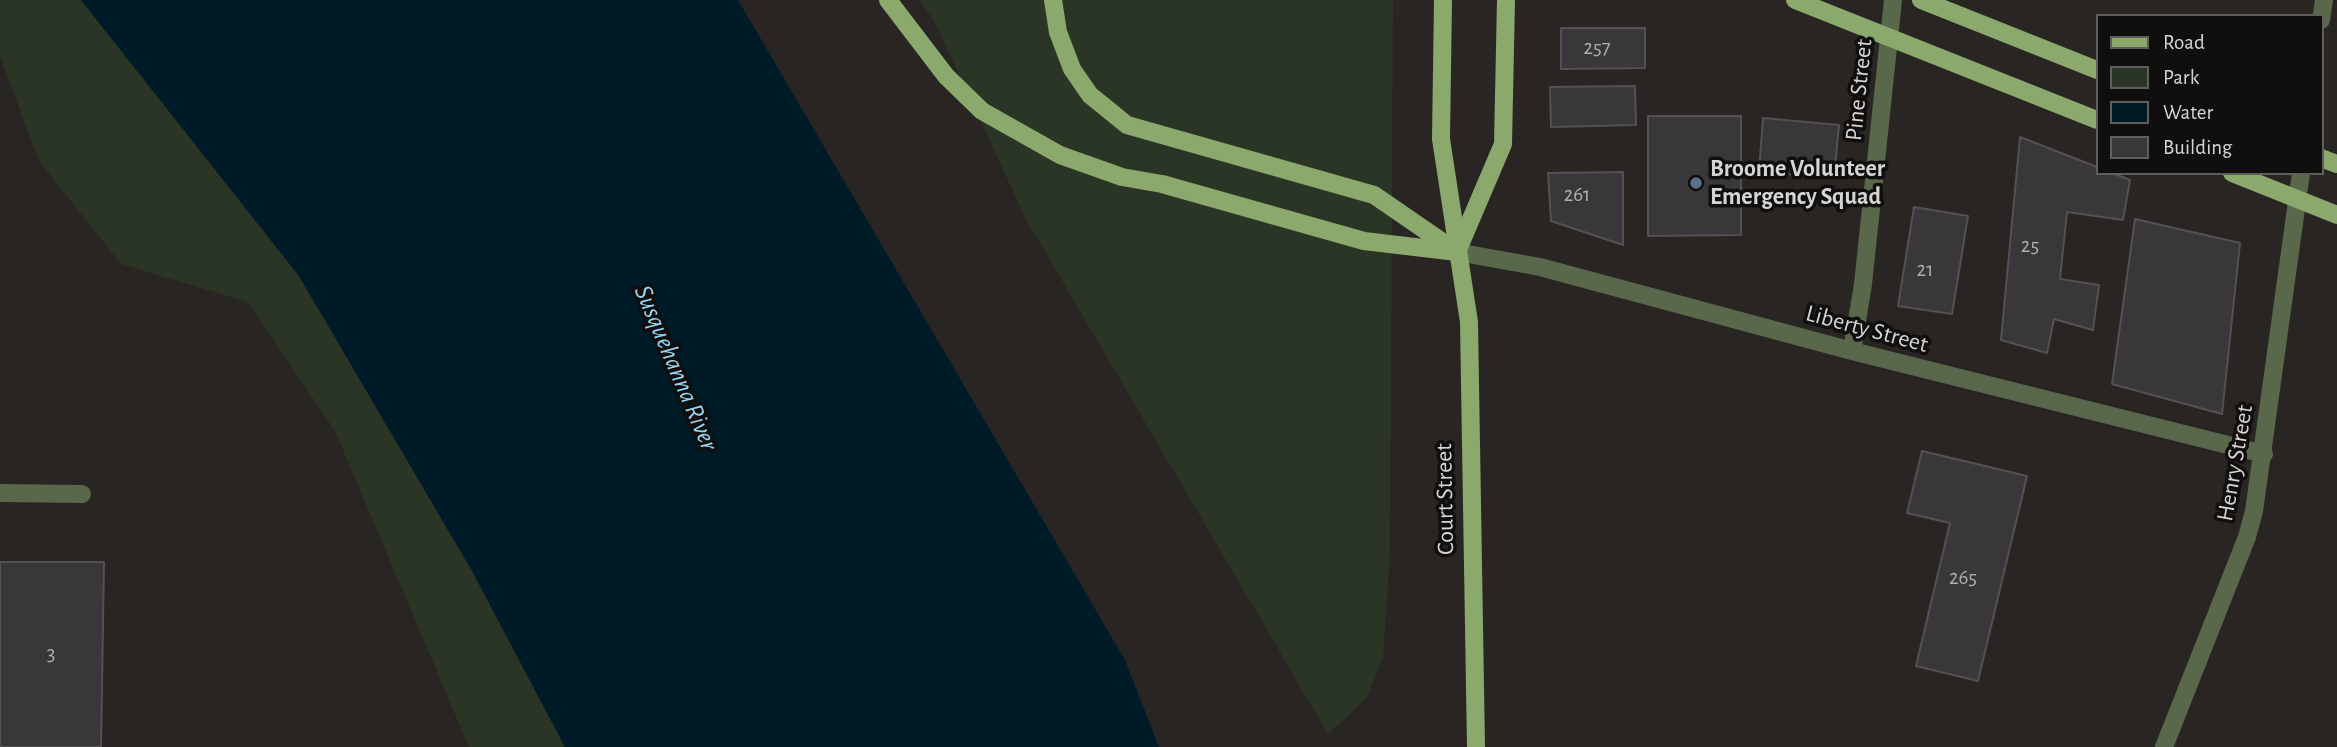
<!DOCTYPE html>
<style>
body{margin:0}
#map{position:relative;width:2337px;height:747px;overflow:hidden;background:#292523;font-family:"Alegreya Sans",sans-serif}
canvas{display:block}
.legend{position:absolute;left:2096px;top:14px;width:228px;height:161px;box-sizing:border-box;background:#100f0e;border:2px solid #605e5d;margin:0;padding:9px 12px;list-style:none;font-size:21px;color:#d7d5d3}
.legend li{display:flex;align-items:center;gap:14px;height:35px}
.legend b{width:35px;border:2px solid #605e5d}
</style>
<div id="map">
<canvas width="2337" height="747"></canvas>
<ul class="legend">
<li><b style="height:9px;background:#8ba96d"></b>Road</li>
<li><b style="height:19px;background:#2b3525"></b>Park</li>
<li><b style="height:19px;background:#001b28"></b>Water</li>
<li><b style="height:19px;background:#39373a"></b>Building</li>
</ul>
</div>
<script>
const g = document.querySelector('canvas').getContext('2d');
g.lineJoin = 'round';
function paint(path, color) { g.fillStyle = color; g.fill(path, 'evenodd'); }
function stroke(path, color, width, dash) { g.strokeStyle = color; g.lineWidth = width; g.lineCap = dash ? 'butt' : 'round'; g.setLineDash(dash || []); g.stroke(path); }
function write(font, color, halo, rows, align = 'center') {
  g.font = font + ' "Alegreya Sans",sans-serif'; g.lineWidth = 7; g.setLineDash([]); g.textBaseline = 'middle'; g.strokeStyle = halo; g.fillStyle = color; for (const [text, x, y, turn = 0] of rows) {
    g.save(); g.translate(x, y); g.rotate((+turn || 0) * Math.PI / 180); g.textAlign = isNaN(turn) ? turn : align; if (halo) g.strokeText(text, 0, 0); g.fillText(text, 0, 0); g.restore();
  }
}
paint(new Path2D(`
 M0,0h81l218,276 173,295 93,176h-96l-134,-316 -87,-129 -127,-38 -82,-103 -39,-105z
 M920,0h473l-3,553 -7,104 -16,41 -39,36 -302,-515 -91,-196z`), '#2b3525');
paint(new Path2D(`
 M81,0h657l387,660 34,87h-594l-93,-176 -173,-295z`), '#001b28');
const building = new Path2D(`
 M1561,28h84v40l-84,1z
 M1635,86l1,39 -85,2 -1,-40z
 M1648,116h93v119l-93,1z
 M1763,118l76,7 -5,53 -75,-6z
 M2020,137l77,30v6h15l18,7 -7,40 -56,-8 -7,67 39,6 -6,45 -39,-11 -7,34 -46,-13z
 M1623,172v73l-72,-24 -3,-48z
 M1914,207l54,9 -16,98 -54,-8z
 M2135,219l105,24 -18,171 -110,-30z
 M1922,451l105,25 -49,205 -62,-15 34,-143 -43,-10z
 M0,562h104l-3,185h-101z`);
paint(building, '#39373a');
stroke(building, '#545155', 2);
stroke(new Path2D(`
 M2321,20l3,-20
 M1457,252l83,15 312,84 412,103
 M1852,351l11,-67 30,-284
 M0,493l82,1
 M2164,747l83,-210 7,-26 47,-338`), '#59674b', 18);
stroke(new Path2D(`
 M888,0l58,76 36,35 78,44 62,22 40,7 202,57 93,11
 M1053,0l5,32 14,37 18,26 37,30 247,70 80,55
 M1443,0l-2,139 28,183 7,425
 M1795,0l302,120
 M1921,0l176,70
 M2321,158l16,6
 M2232,173l105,42
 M1457,252l46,-108 3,-144`), '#8ba96d', 18);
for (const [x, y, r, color] of [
 [1696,183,7,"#5c6f8a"]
]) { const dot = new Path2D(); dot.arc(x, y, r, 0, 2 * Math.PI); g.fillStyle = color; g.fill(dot); stroke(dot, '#100f0e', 2.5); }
write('21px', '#b0aead', null, [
 ["257",1597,48],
 ["261",1577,195],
 ["25",2030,246],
 ["21",1925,270],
 ["265",1963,578],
 ["3",51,654]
]);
write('24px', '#d7d5d3', '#100f0e', [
 ["Pine Street",1859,90,-84],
 ["Liberty Street",1867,329,15],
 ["Henry Street",2235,463,-80],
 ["Court Street",1445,499,-91]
]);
write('bold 24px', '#d7d5d3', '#100f0e', [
 ["Broome Volunteer",1710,169],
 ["Emergency Squad",1710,197]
], 'left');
write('italic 26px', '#99d5f4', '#100f0e', [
 ["Susquehanna River",676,368,67]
]);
</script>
